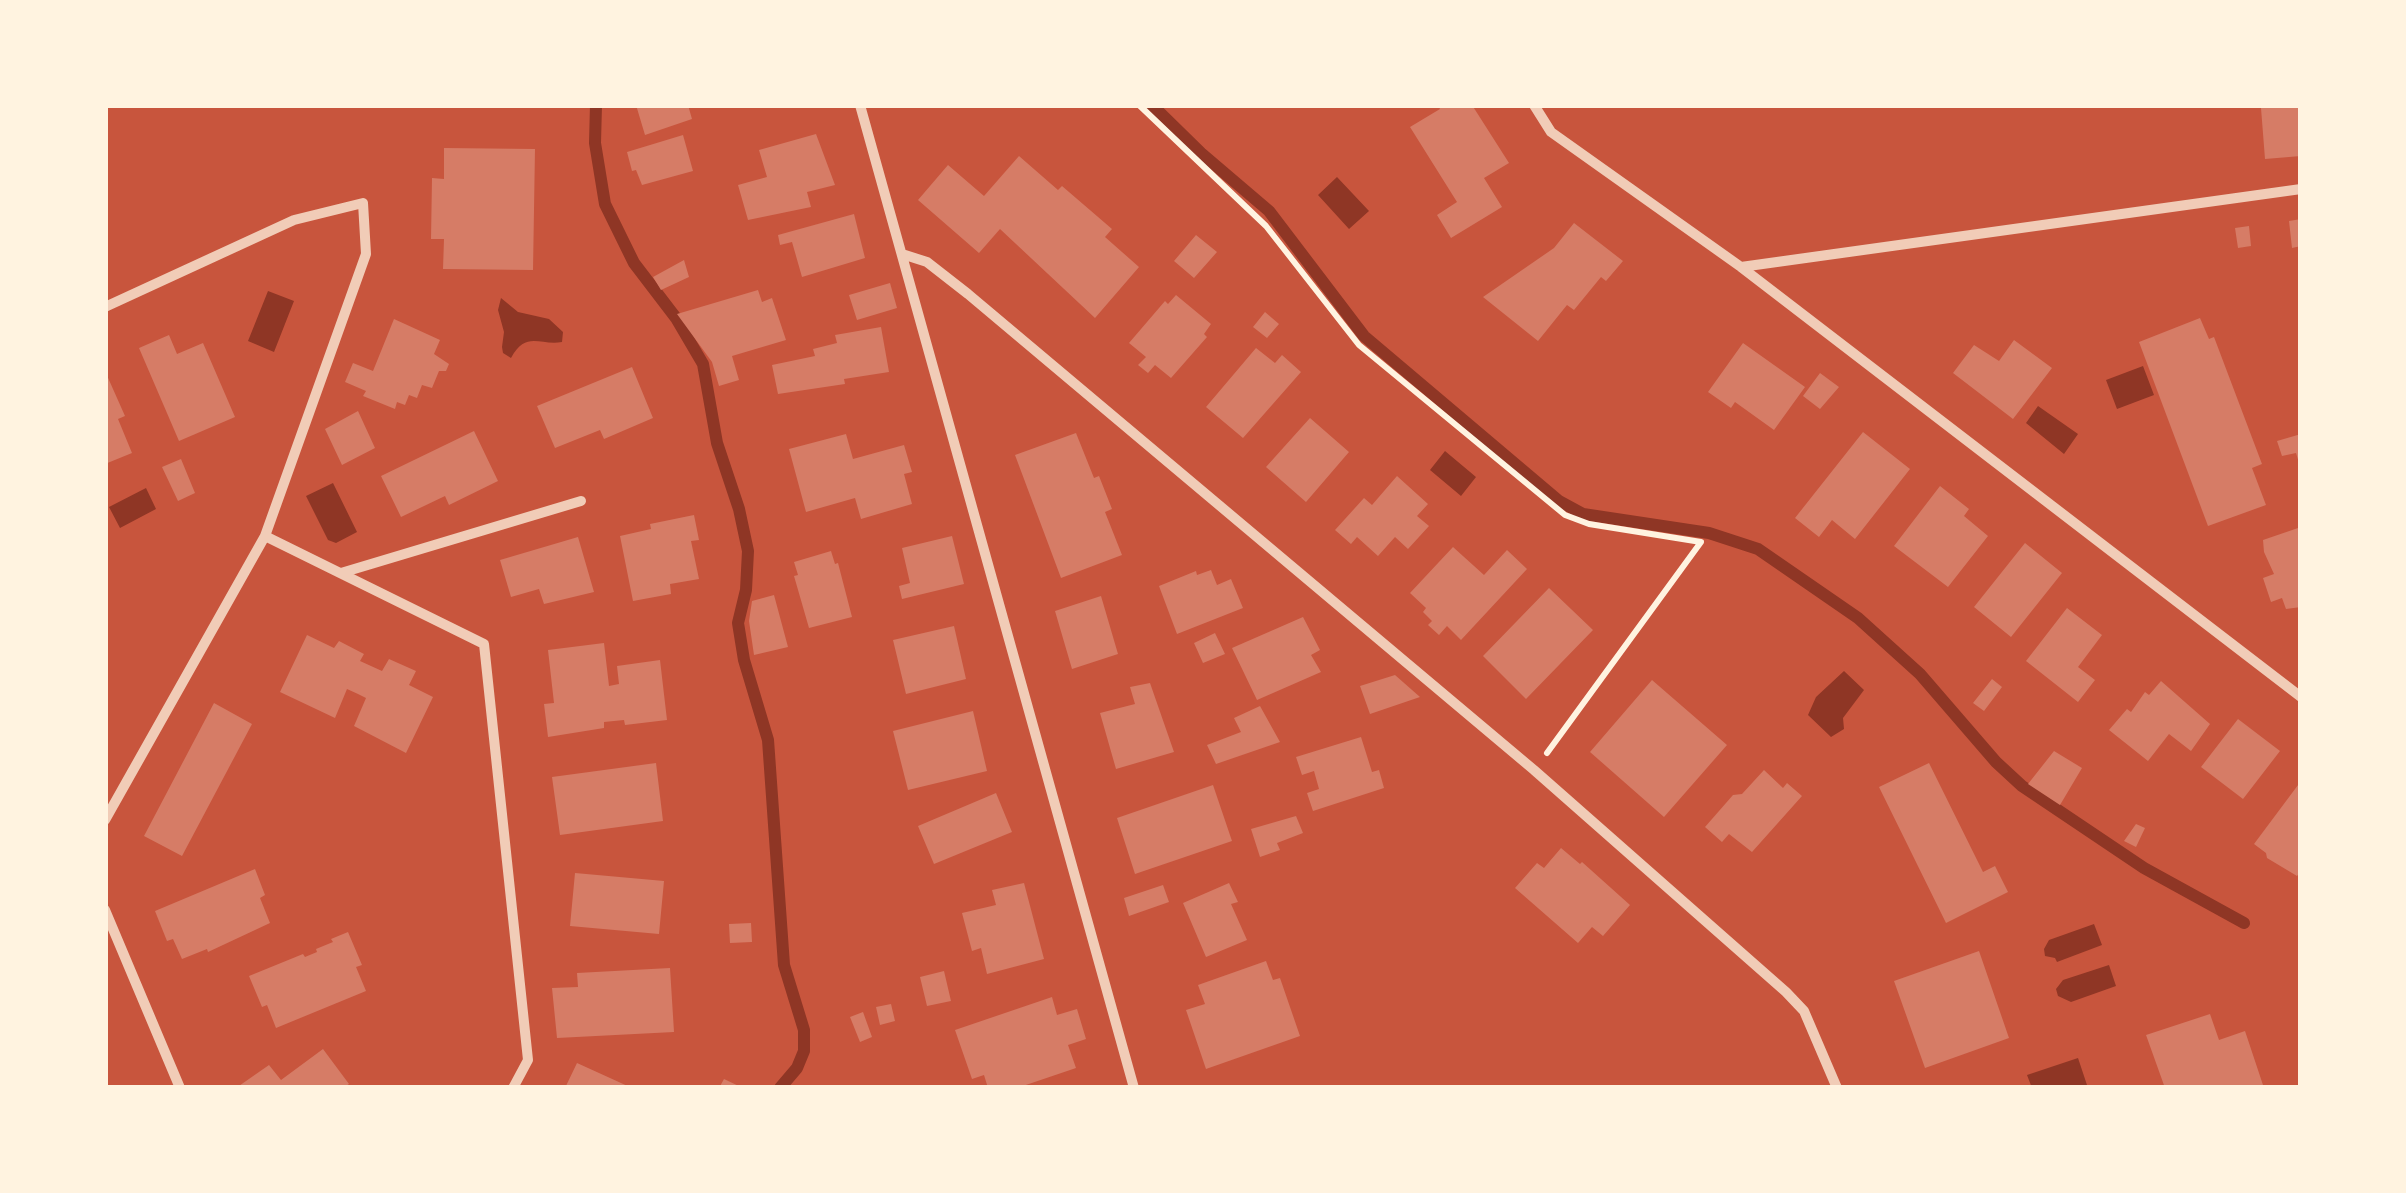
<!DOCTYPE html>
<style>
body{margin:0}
#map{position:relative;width:2406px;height:1193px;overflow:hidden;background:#c8553d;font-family:Overpass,sans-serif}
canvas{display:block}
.frame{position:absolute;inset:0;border:108px solid #fff3e0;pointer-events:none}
</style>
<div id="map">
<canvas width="2406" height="1193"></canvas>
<div class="frame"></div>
</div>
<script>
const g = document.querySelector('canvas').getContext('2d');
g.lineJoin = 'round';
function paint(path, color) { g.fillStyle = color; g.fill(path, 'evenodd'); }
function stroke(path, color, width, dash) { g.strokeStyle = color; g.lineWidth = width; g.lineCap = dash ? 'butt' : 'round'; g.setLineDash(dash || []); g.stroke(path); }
paint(new Path2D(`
 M1337,177l32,34 -20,18 -31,-34z
 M268,291l26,10 -20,51 -26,-11z
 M501,298l17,14 31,7 14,13 -1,10c-22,4 -36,-12 -51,16l-8,-5 -1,-6 2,-15 -6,-22z
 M2143,366l11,29 -37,14 -11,-29z
 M2038,406l40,28 -14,20 -38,-31z
 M1445,451l31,26 -15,19 -31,-26z
 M333,483l24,49 -21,11 -8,-3 -22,-44z
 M146,488l10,21 -36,19 -11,-21z
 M1844,671l20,19 -21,28 1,11 -13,8 -23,-22 8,-18z
 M2094,924l8,21 -45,17 -2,-4 -10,-2 -1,-7 5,-9z
 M2109,965l7,21 -45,16 -13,-6 -2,-7 7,-9z
 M2078,1058l10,30h-56l-5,-13z`), '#8f3625');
stroke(new Path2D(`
 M596,105l-1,38 10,61 29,59 42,55 27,46 14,79 22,66 9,42 -2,39 -8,33 6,37 24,80 16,225 20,65v21l-7,17 -17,20
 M1152,105l49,48 68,58 95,125 195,165 24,13 126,19 49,16 100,69 62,56 76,88 26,24 122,82 100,55`), '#8f3625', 12);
paint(new Path2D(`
 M636,105h52l4,14 -47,16z
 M1438,105h34l37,58 -25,15 18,29 -51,31 -14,-23 20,-13 -47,-75 30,-18z
 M2301,105v51l-36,3 -4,-51z
 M816,134l19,51 -28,7 4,15 -63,13 -10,-35 29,-8 -8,-27z
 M683,135l10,36 -51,14 -6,-15 -4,1 -5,-19z
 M444,148l91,1 -2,121 -90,-1 1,-30h-13l1,-61 12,1z
 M1019,156l39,34 4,-4 50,43 -7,8 34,30 -44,51 -95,-89 -21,24 -61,-53 30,-35 36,31z
 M854,214l11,44 -63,19 -10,-35 -12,3 -2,-10z
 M2301,219v27l-9,2 -3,-27z
 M1574,223l49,38 -17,20 -5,-4 -27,33 -7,-5 -29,36 -55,-44 71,-49z
 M2249,226l2,20 -13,2 -3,-20z
 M1196,235l21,17 -23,26 -20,-17z
 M684,260l5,17 -28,13 -8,-13z
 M890,283l7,25 -40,12 -8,-25z
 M758,290l4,12 10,-4 14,42 -54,16 7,24 -20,6 -7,-24 -35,-48z
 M1176,295l35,29 -7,10 3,3 -36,41 -16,-13 -7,8 -10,-8 8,-8 -17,-14 36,-42 3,3z
 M1265,312l14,12 -12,14 -14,-11z
 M2200,318l9,21 5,-2 48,127 -10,4 14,37 -58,21 -69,-184z
 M394,319l46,21 -6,14 15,10 -3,7h-7l-7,17 -10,-3 -5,13 -8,-3 -4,10 -8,-3 -2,7 -32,-13 3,-5 -21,-9 8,-19 20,8z
 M881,327l8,45 -45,7 1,5 -67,10 -6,-29 43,-9 -2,-7 24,-6 -2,-8z
 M169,335l8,19 26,-11 32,74 -56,24 -40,-93z
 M2014,340l38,28 -39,51 -60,-46 21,-28 25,16z
 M1743,343l62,44 -31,43 -39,-28 -4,6 -23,-16z
 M1256,348l19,15 7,-8 19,17 -58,66 -37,-31z
 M632,367l21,51 -49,21 -4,-9 -45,18 -18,-42z
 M105,371l20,45 -7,3 14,34 -27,11z
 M1820,373l19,14 -19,22 -17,-13z
 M358,411l17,37 -33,17 -17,-36z
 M1310,418l39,34 -43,50 -40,-35z
 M474,431l24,50 -49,24 -4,-9 -44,21 -20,-41z
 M1863,432l47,37 -55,70 -23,-19 -13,17 -24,-19z
 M1076,433l18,45 5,-2 13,33 -7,3 17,43 -61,23 -46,-123z
 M846,434l7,25 51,-14 8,27 -8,2 8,30 -51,15 -6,-21 -49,14 -17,-63z
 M2301,434v32h-1l-4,-13 -14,3 -5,-15z
 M181,459l14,34 -17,8 -16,-34z
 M1397,476l31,28 -11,12 12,10 -21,23 -13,-12 -17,19 -21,-19 -6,7 -16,-14 29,-32 8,7z
 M1940,486l29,23 -5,7 24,20 -40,51 -54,-41z
 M694,515l5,25 -8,1 8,38 -29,5 1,10 -38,7 -13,-65 31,-7 -1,-5z
 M2301,527v80l-15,2 -4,-11 -11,4 -8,-24 11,-4 -10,-22 -1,-12z
 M952,536l12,48 -62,15 -3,-13 11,-3 -8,-35z
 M578,537l16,55 -50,12 -5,-15 -28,8 -11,-37z
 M2025,543l37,30 -51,64 -37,-30z
 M1453,547l31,28 23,-25 20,19 -66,71 -14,-14 -8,9 -11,-10 4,-4 -9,-9 3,-4 -16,-15z
 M831,551l4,13 3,-1 14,54 -43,11 -15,-52 4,-1 -4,-13z
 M1211,570l6,15 14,-6 12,29 -66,26 -18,-48 37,-15 1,4z
 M1549,588l44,42 -67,69 -43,-43z
 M774,595l14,52 -34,8 -5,-34 3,-20z
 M1101,596l17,58 -46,15 -17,-58z
 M2067,608l35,27 -24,32 17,13 -17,22 -52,-41z
 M1303,617l17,33 -9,5 10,17 -64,28 -25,-52z
 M954,626l12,53 -60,15 -13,-54z
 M1215,633l10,21 -22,9 -9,-20z
 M307,635l27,13 5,-7 25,13 -4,7 22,10 7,-12 27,12 -7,14 24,12 -27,56 -52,-27 12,-28 -8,-4 -11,-5 -12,29 -55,-26z
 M604,643l5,43 10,-2 -2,-18 43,-6 7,60 -42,5 -1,-5 -20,2v6l-56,9 -4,-33 10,-1 -6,-53z
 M1395,675l25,22 -50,17 -10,-28z
 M1992,679l10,8 -18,24 -11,-8z
 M1652,680l75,65 -63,72 -74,-65z
 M2161,681l49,43 -19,27 -22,-17 -21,27 -39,-31 18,-21 4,3 14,-20 4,3z
 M1150,683l24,69 -58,17 -16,-56 35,-9 -5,-17z
 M214,703l38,21 -70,132 -38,-20z
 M1260,706l20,36 -64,22 -9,-19 34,-13 -7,-14z
 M973,711l14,60 -79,19 -15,-59z
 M2238,719l42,32 -37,48 -42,-32z
 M1361,737l11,35 7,-2 5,18 -71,23 -6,-18 12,-4 -5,-18 -12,4 -6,-18z
 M2054,751l28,17 -22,37 -32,-21z
 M656,763l7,58 -103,14 -8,-58z
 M1929,763l54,109 12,-6 13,26 -62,31 -67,-136z
 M1764,770l19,18 4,-5 15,13 -50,56 -23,-18 -7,8 -17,-15 28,-32 9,-1z
 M2301,781v90l-4,5 -30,-18 -1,-5 -12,-9z
 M1213,785l19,56 -97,33 -18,-56z
 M996,793l16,39 -78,32 -16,-38z
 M1296,816l7,17 -26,10 3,7 -20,7 -9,-28z
 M2136,824l9,4 -9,19 -12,-6z
 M1561,848l19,16 2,-2 48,43 -27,31 -11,-9 -14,16 -63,-55 22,-25 7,5z
 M255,869l10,26 -5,3 10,25 -62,29 -1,-3 -25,10 -9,-20 -6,2 -12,-30z
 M575,873l89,8 -5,53 -89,-8z
 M1024,883l20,76 -57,15 -6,-26 -9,3 -10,-38 34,-8 -4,-15z
 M1229,883l9,19 -7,2 16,36 -41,17 -23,-54z
 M1163,885l6,17 -40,14 -5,-18z
 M751,923l1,19 -22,1 -1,-19z
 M348,932l14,33 -6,2 10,24 -90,37 -9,-23 -5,2 -13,-31 54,-22 2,3 12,-5 -1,-3 17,-7 -2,-3z
 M1979,951l30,87 -84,30 -31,-87z
 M1266,961l7,19 7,-2 20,58 -94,33 -20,-59 19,-6 -7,-19z
 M670,968l4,64 -117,6 -5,-50 26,-1 -1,-14z
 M944,971l7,30 -24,5 -7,-29z
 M1052,997l5,18 20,-6 9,30 -18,6 8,23 -59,20h-29l-4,-13 -12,4 -17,-49z
 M891,1004l4,17 -15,4 -4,-18z
 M863,1012l9,25 -12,5 -10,-25z
 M2210,1014l9,26 26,-9 19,57h-99l-19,-53z
 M323,1049l26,35 -6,4h-107l33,-23 12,15z
 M577,1063l55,25h-67z
 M724,1079l19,9h-24z`), '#d67c66');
stroke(new Path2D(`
 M1139,105l127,121 93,119 206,170 24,9 112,18 -154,211`), '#fff3e0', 6);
stroke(new Path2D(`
 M860,105l274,983
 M1534,105l17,27 190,135 560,430
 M902,254l25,8 41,32 566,476 252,222 18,19 33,77
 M1741,267l560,-78
 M105,307l189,-87 69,-17 3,51 -101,282 -160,284
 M265,536l219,108 44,416 -15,28
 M341,573l240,-72
 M105,910l75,178`), '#f1ccb7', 10);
</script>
